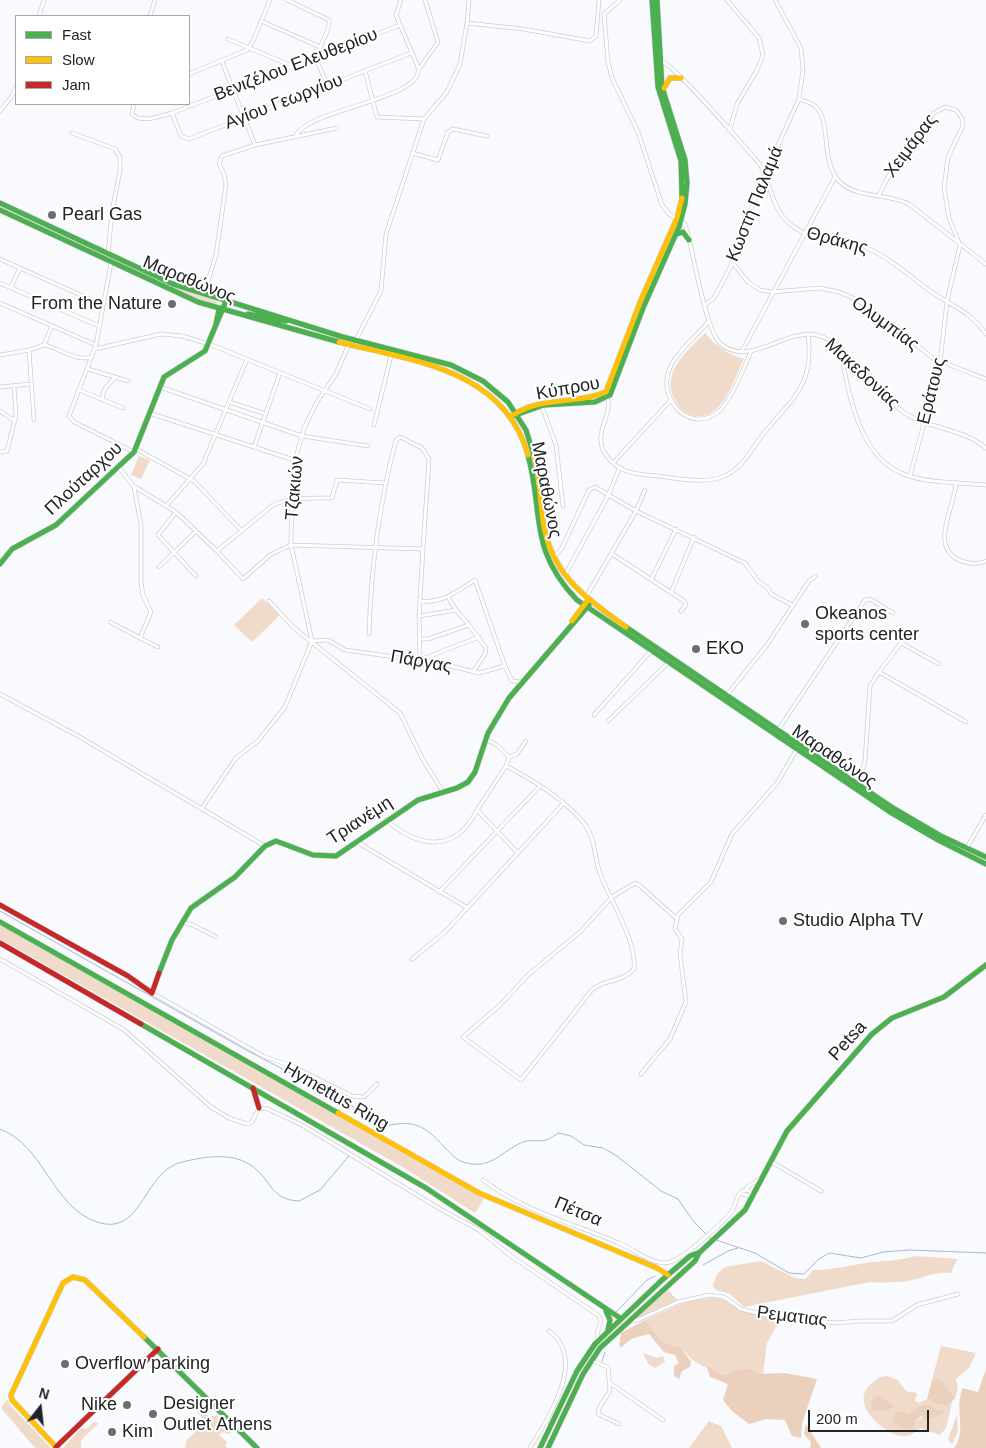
<!DOCTYPE html>
<meta charset="utf-8">
<style>
body{margin:0}
#map{position:relative;width:986px;height:1448px;overflow:hidden;background:#f8fafd;font-family:Arial,sans-serif}
canvas{display:block}
.legend{position:absolute;left:15px;top:15px;width:175px;height:90px;box-sizing:border-box;background:#fff;border:1px solid #a6a7a8;margin:0;padding:6px 9px;list-style:none;font-size:15px;color:#212325}
.legend li{display:flex;align-items:center;gap:10px;height:25px}
.legend b{width:25px;border:1px solid #a6a7a8}
.north{position:absolute;left:15px;top:1383px;width:50px;height:50px;-webkit-text-stroke:4px #fff;paint-order:stroke;rotate:16deg;font-size:14px;font-weight:700;line-height:20px;text-align:center;color:#212325}
.north::after{content:'';display:block;margin:auto;width:18px;height:22px;background:#212325;clip-path:polygon(50% 0,100% 100%,50% 72%,0 100%)}
.scale{position:absolute;left:808px;top:1410px;width:121px;height:22px;box-sizing:border-box;border:2px solid #212325;border-top:0;padding-left:6px;font-size:15px;line-height:18px;white-space:nowrap;color:#212325;-webkit-text-stroke:4px #fff;paint-order:stroke}
</style>
<div id="map">
<canvas width="986" height="1448"></canvas>
<ul class="legend">
<li><b style="height:6px;background:#4caf50"></b>Fast</li>
<li><b style="height:6px;background:#ffc107"></b>Slow</li>
<li><b style="height:6px;background:#c62828"></b>Jam</li>
</ul>
<div class="north">N</div>
<div class="scale">200 m</div>
</div>
<script>
const g = document.querySelector('canvas').getContext('2d');
g.lineJoin = 'round';
function paint(path, color) { g.fillStyle = color; g.fill(path, 'evenodd'); }
function stroke(path, color, width, dash) { g.strokeStyle = color; g.lineWidth = width; g.lineCap = dash ? 'butt' : 'round'; g.setLineDash(dash || []); g.stroke(path); }
function write(font, color, halo, rows, align = 'center') {
  g.font = font + ' Arial,sans-serif'; g.lineWidth = 4; g.setLineDash([]); g.textBaseline = 'middle'; g.strokeStyle = halo; g.fillStyle = color; for (const [text, x, y, turn = 0] of rows) {
    g.save(); g.translate(x, y); g.rotate((+turn || 0) * Math.PI / 180); g.textAlign = isNaN(turn) ? turn : align; if (halo) g.strokeText(text, 0, 0); g.fillText(text, 0, 0); g.restore();
  }
}
paint(new Path2D(`
 M155,280l57,19 5,3 -1,2 -23,-7z
 M705,333l9,10 16,11 14,5c-8,15 -15,40 -29,51 -25,20 -53,-13 -42,-38 5,-14 22,-29 32,-39z
 M139,456l11,4 -9,19 -10,-4z
 M262,598l18,17 -28,27 -18,-17z
 M0,925l484,274 -9,14 -69,-44 -406,-230z
 M916,1256l41,3 -6,14c-13,-1 -22,2 -34,6 -16,4 -31,4 -47,3l-126,25 -14,-13 -14,-4 -3,-4 4,-12 8,-7 36,-6 34,17 11,1 7,-9c20,0 39,-5 59,-8 15,-1 29,-2 44,-6z
 M668,1290l9,10 -40,18z
 M715,1297l11,4 17,10 38,7 -14,25 -4,31h-5l-9,-6 -17,3 -7,4c-21,-9 -30,-9 -44,-28 -20,-1 -25,-12 -36,-27l40,-18z
 M941,1346l35,7 -7,15 -13,11 2,9 -3,10 -13,-17 -10,-1z
 M643,1353l14,5 6,-2 2,6 -10,6 -7,-4z
 M887,1376l11,4 8,11 11,2 -2,8 4,2 8,-4 12,6 9,1 4,-4 -6,26 -6,7 -20,-7c-4,3 -9,8 -14,8 -17,3 -58,-31 -36,-51 6,-5 9,-9 17,-9zM923,1405l17,4 -25,12 -19,-9 5,-2 7,4 4,-4z
 M7,1399l3,6 41,43h-16l-34,-40z
 M195,1410h5l10,7 7,-2 16,15 -4,4 -7,-2 -3,3 8,7 -2,3 3,3h-43l1,-7 15,-15 1,-8z
 M957,1415l1,16 -6,14 -4,-6z
 M709,1421l12,5 11,22h-43z
 M94,1422l5,1 -18,17v8h-18l17,-19 8,-1z`), '#f0daca');
paint(new Path2D(`
 M645,1320c11,14 16,26 36,27l10,15 -1,5 -8,4 -3,8 -5,-3v-10l5,-3 -4,-8 -11,-3 -15,-18 -18,5 -9,8 -3,-1 2,-13z
 M707,1367l18,8 7,-4 17,-3 9,6 27,-1 32,6 -15,44 -1,15 -9,-2 -7,-16 -19,-1 -17,5 -17,-13 -9,-11 5,-16 -18,-7z
 M986,1369v79h-32c14,-19 -1,-40 9,-60l15,4z
 M936,1379l6,2 13,17 -7,8 -9,-1 -12,-6 5,-19z
 M877,1396l5,1 13,10 -10,4 -13,-1 -1,-8z
 M923,1405h6l16,7 -18,9 -5,-5 -7,5 -1,5 -3,3 -11,-2 -7,-6 3,-9 5,-2 7,4 4,-4z
 M806,1424l15,24h-11l1,-6 -7,-8z`), '#ebd0bd');
stroke(new Path2D(`
 M0,911l248,140 75,39 65,36
 M381,1127c32,-8 43,-3 64,21 6,5 11,12 18,14 28,9 38,-11 60,-20 8,-3 15,0 23,-2 5,-1 8,-5 13,-7l12,3 13,9 19,3 14,8 44,35 17,8 16,23 16,16 45,15 34,20 15,1 15,-15 10,-6 32,5 22,-6 27,-2 76,3
 M0,1129c45,17 51,77 97,93 45,15 46,-48 82,-59 21,-6 51,-11 70,1 22,13 20,36 50,37l21,-11 29,-34
 M703,1265l25,-14 10,-3
 M616,1312l31,-32 8,-4
 M602,1361l3,-9`), '#a5b7db', 1);
const street = new Path2D(`
 M287,0l42,20c2,12 -11,23 -10,36
 M620,0l-16,14 4,48 4,16 26,54 24,73 7,9 16,10c8,25 20,105 35,119 28,26 65,-15 97,-8 27,6 59,54 81,73 26,22 62,18 88,40
 M727,0l32,38 4,17 -6,15 -20,34 -7,25
 M39,16l5,-16
 M150,16l5,-16
 M261,21l59,26
 M467,23l56,6 67,12 6,-5 3,-36
 M228,39l64,27
 M315,57l13,29
 M659,60c15,3 85,87 100,103 10,16 14,44 25,55 23,26 47,17 76,27 27,10 47,29 70,46 22,15 40,20 56,43
 M222,62l33,83
 M419,69l19,-27 -13,-42
 M365,71l12,46 47,2
 M189,74l58,-24 6,-9 17,-41
 M799,99c6,2 13,4 17,8 16,16 4,56 24,75 18,17 48,11 69,22l77,60
 M134,104l-2,10c9,10 28,2 40,-1l228,-88
 M0,111l12,-15 4,-10
 M172,113l9,23 8,3 222,-86
 M72,133l43,16 5,8v14l-8,40 -4,43
 M296,135c15,-27 130,-36 122,-68l-22,-52 5,-15
 M412,153l26,7 10,-28 5,-3 34,7
 M879,195l18,-36 37,-46 11,-6 11,3 7,10 -1,8 -14,29 -4,31 5,30 11,27 -13,56 -7,62 -30,113
 M0,259l103,46
 M732,262l16,20 12,8 12,2 47,-4 20,4 16,7 18,11 61,49 52,20
 M111,263l-15,82 -27,71 5,6 60,30
 M0,283l99,43
 M11,287l9,-19
 M204,294l12,-39 10,-71 -2,-10 -5,-10 3,-8 33,-11 82,-17
 M0,303l96,42
 M705,305l9,-7 16,-30 30,-83 39,-86 4,-29 -2,-22 -26,-48
 M708,322c-12,15 -32,30 -39,48 -11,30 21,64 49,42 12,-9 27,-46 33,-61
 M356,340l25,-49 5,-57 38,-115 23,-27 13,-28 7,-41 2,-23
 M44,345l8,-19
 M95,349l66,-15 21,2 27,8 161,65
 M840,349c9,43 18,110 66,126 26,9 53,7 80,10
 M29,350l5,70
 M742,351l93,-174
 M0,355l29,-5 15,-5c16,3 31,17 48,12
 M88,369l40,12
 M0,387l31,-3
 M160,387l142,49 66,10
 M79,390l44,18
 M607,397c7,19 -16,36 -1,58 13,19 31,19 51,21 20,2 45,8 65,1 18,-6 28,-25 39,-40 29,-38 54,-48 47,-103
 M102,400l2,-10 11,-13
 M229,402l37,12
 M541,404l15,41 7,61
 M0,411l15,10
 M149,413l145,47
 M374,425l17,-69
 M254,447l26,-74
 M136,449l58,32 47,49
 M0,452l7,-1 9,-36 -2,-29
 M613,463l57,-62
 M956,482c-1,25 -27,64 3,78 9,4 18,5 27,1
 M385,483l-48,-3 -5,18c-21,0 -40,-1 -59,7l-56,46 26,28 27,-24 21,-10 132,4 -4,67 1,44 59,-23
 M135,487l41,25 41,39
 M166,506l37,-42 44,-105
 M176,512l-18,23 38,41
 M612,554l72,47 2,4 -5,6
 M554,557l8,-9 27,-58 6,-3 41,24 109,52 13,18 10,7 3,6 21,11
 M159,567l37,-36
 M565,575l43,-79 11,-27
 M651,580l25,-51
 M671,593l23,-56
 M448,597l8,13
 M586,597l50,-86 9,-21
 M269,601l24,26 107,86 22,45 21,34
 M420,601c22,3 37,-10 55,-21l30,86
 M419,616l37,-6 13,15 17,23 -1,6 -12,18
 M110,622l30,16 11,-26 -8,-17 -2,-12v-58l-7,-38 -16,-21
 M369,634c2,-66 10,-130 27,-194l4,-3 22,11 7,11 -6,90
 M140,638l18,9
 M419,639h9l41,-14
 M312,641l-21,-96 1,-73 12,-44 13,-26 19,-28 13,-30
 M313,641l15,-1 17,10 93,13 41,10 26,-7 7,15 9,1
 M879,672l22,-29 38,21
 M0,694l78,42 187,110
 M727,695l40,-50 42,-64 7,-5
 M594,715l57,-64
 M608,721l60,-58
 M778,730l87,-130 5,-1 23,14
 M485,739l12,6 12,12 -3,9 -29,44 40,42
 M509,757l8,-3 9,-13
 M506,766c27,14 58,33 77,56 14,17 10,35 18,54 10,25 36,66 33,93 -14,15 -30,9 -43,22l-70,89 -58,-43 37,-32 29,-31 51,-42 32,-35 23,-14 4,2 37,33
 M859,785l6,-24 5,-75 9,-14 87,50
 M202,808l34,-50 22,-17 27,-34 27,-66
 M386,820c33,28 69,34 91,-10
 M357,842l109,65
 M966,849l20,-34
 M439,892l101,-106
 M181,922l12,3 23,12
 M0,959l123,70 88,78 18,11 18,6 5,-2 7,-14 9,1 34,16 138,84 39,21 32,26 87,59 3,5 -4,14 1,6
 M412,959l33,-27 118,-128
 M152,993l111,63 31,11 58,29 12,1 13,-13
 M641,1074l29,-35 16,-37 -6,-48 2,-15 -7,-10 3,-14 33,-33 21,-48 45,-51 20,-34
 M770,1161l51,30
 M483,1180c40,31 92,44 138,64 15,6 33,23 49,18 13,-3 54,-40 62,-51 4,-7 4,-15 10,-20l6,-1 5,5
 M746,1188l15,-10
 M740,1193l13,4
 M630,1321l8,-1 40,-18 31,-7 15,2 17,12 24,6 70,8 24,-2h33l25,-16 41,-11
 M592,1361l16,6 2,24 -11,17 -1,6 21,10
 M610,1383l53,37
 M530,1448c18,-30 58,-89 19,-117`);
const fast = new Path2D(`
 M652,0l6,87 23,74 1,37
 M0,203l173,81 170,53 108,28 32,16 25,21 18,28 8,26
 M0,210l198,92 141,40
 M677,234l6,-2 6,8
 M248,314l38,7
 M216,324l3,-15
 M510,417l34,-12 51,-3 15,-7 33,-87 36,-81 6,-23 2,-21 -2,-23 -23,-73 -5,-87
 M528,455c16,59 0,94 49,145l313,212 48,28 48,24
 M0,564l12,-15 44,-24 78,-73 30,-75 41,-26 21,-50
 M626,627l267,181 48,28 45,21
 M0,922l338,191
 M159,973l13,-33 19,-32 44,-31 30,-31 11,-5 37,14 23,1 82,-56 39,-12 11,-6 7,-10 13,-39 21,-35 80,-93
 M141,1024l285,164 194,130
 M606,1311l4,9 -2,10
 M144,1337l113,111
 M540,1448l37,-77 18,-27 67,-64 28,-24 10,-4 45,-42 42,-79 85,-97 20,-16 52,-21 42,-32
 M548,1448l35,-74 17,-26 95,-87 4,-8`);
const slow = new Path2D(`
 M664,88l6,-10h11
 M339,342c74,19 165,27 189,113
 M513,415c29,-19 62,-10 93,-23l35,-92 36,-82 5,-20
 M534,456c6,21 6,44 9,65 8,54 42,76 83,106
 M572,621l16,-21
 M338,1113l141,80 178,75 11,7
 M57,1448l-45,-48 -1,-5 52,-112 10,-6 12,3 59,57`);
const jam = new Path2D(`
 M0,905l128,71 24,17 7,-20
 M0,943l141,81
 M253,1088l6,20
 M56,1447l102,-98`);
stroke(street, '#cdcfd1', 4.5);
stroke(fast, '#cdcfd1', 6);
stroke(slow, '#cdcfd1', 6);
stroke(jam, '#cdcfd1', 6);
stroke(street, '#fefeff', 3);
stroke(fast, '#4caf50', 5);
stroke(slow, '#ffc107', 5);
stroke(jam, '#c62828', 5);
for (const [x, y, r, color] of [
 [52,215,5,"#6c6e71"],
 [172,304,5,"#6c6e71"],
 [805,624,5,"#6c6e71"],
 [696,649,5,"#6c6e71"],
 [783,921,5,"#6c6e71"],
 [65,1364,5,"#6c6e71"],
 [127,1405,5,"#6c6e71"],
 [153,1414,5,"#6c6e71"],
 [112,1432,5,"#6c6e71"]
]) { const dot = new Path2D(); dot.arc(x, y, r, 0, 2 * Math.PI); g.fillStyle = color; g.fill(dot); stroke(dot, '#fff', 2); }
write('18px', '#212325', '#fff', [
 ["Βενιζέλου Ελευθερίου",296,65,-21],
 ["Αγίου Γεωργίου",284,102,-21],
 ["Χειμάρας",911,146,-53],
 ["Κωστή Παλαμά",755,204,-68],
 ["Θράκης",837,241,15],
 ["Μαραθώνος",189,280,22],
 ["Ολυμπίας",885,324,36],
 ["Μακεδονίας",862,374,43],
 ["Κύπρου",568,389,-10],
 ["Εράτους",932,391,-76],
 ["Πλούταρχου",84,479,-43],
 ["Τζακιών",295,488,-85],
 ["Μαραθώνος",546,490,79],
 ["Πάργας",421,662,10],
 ["Μαραθώνος",834,757,34],
 ["Τριανέμη",360,821,-33],
 ["Petsa",848,1041,-48],
 ["Hymettus Ring",336,1097,30],
 ["Πέτσα",578,1212,23],
 ["Ρεματιας",792,1317,7]
]);
write('18px', '#212325', '#fff', [
 ["Pearl Gas",62,215],
 ["From the Nature",162,304,"right"],
 ["Okeanos",815,614],
 ["sports center",815,635],
 ["EKO",706,649],
 ["Studio Alpha TV",793,921],
 ["Overflow parking",75,1364],
 ["Designer",163,1404],
 ["Outlet Athens",163,1425],
 ["Nike",117,1405,"right"],
 ["Kim",122,1432]
], 'left');
</script>
